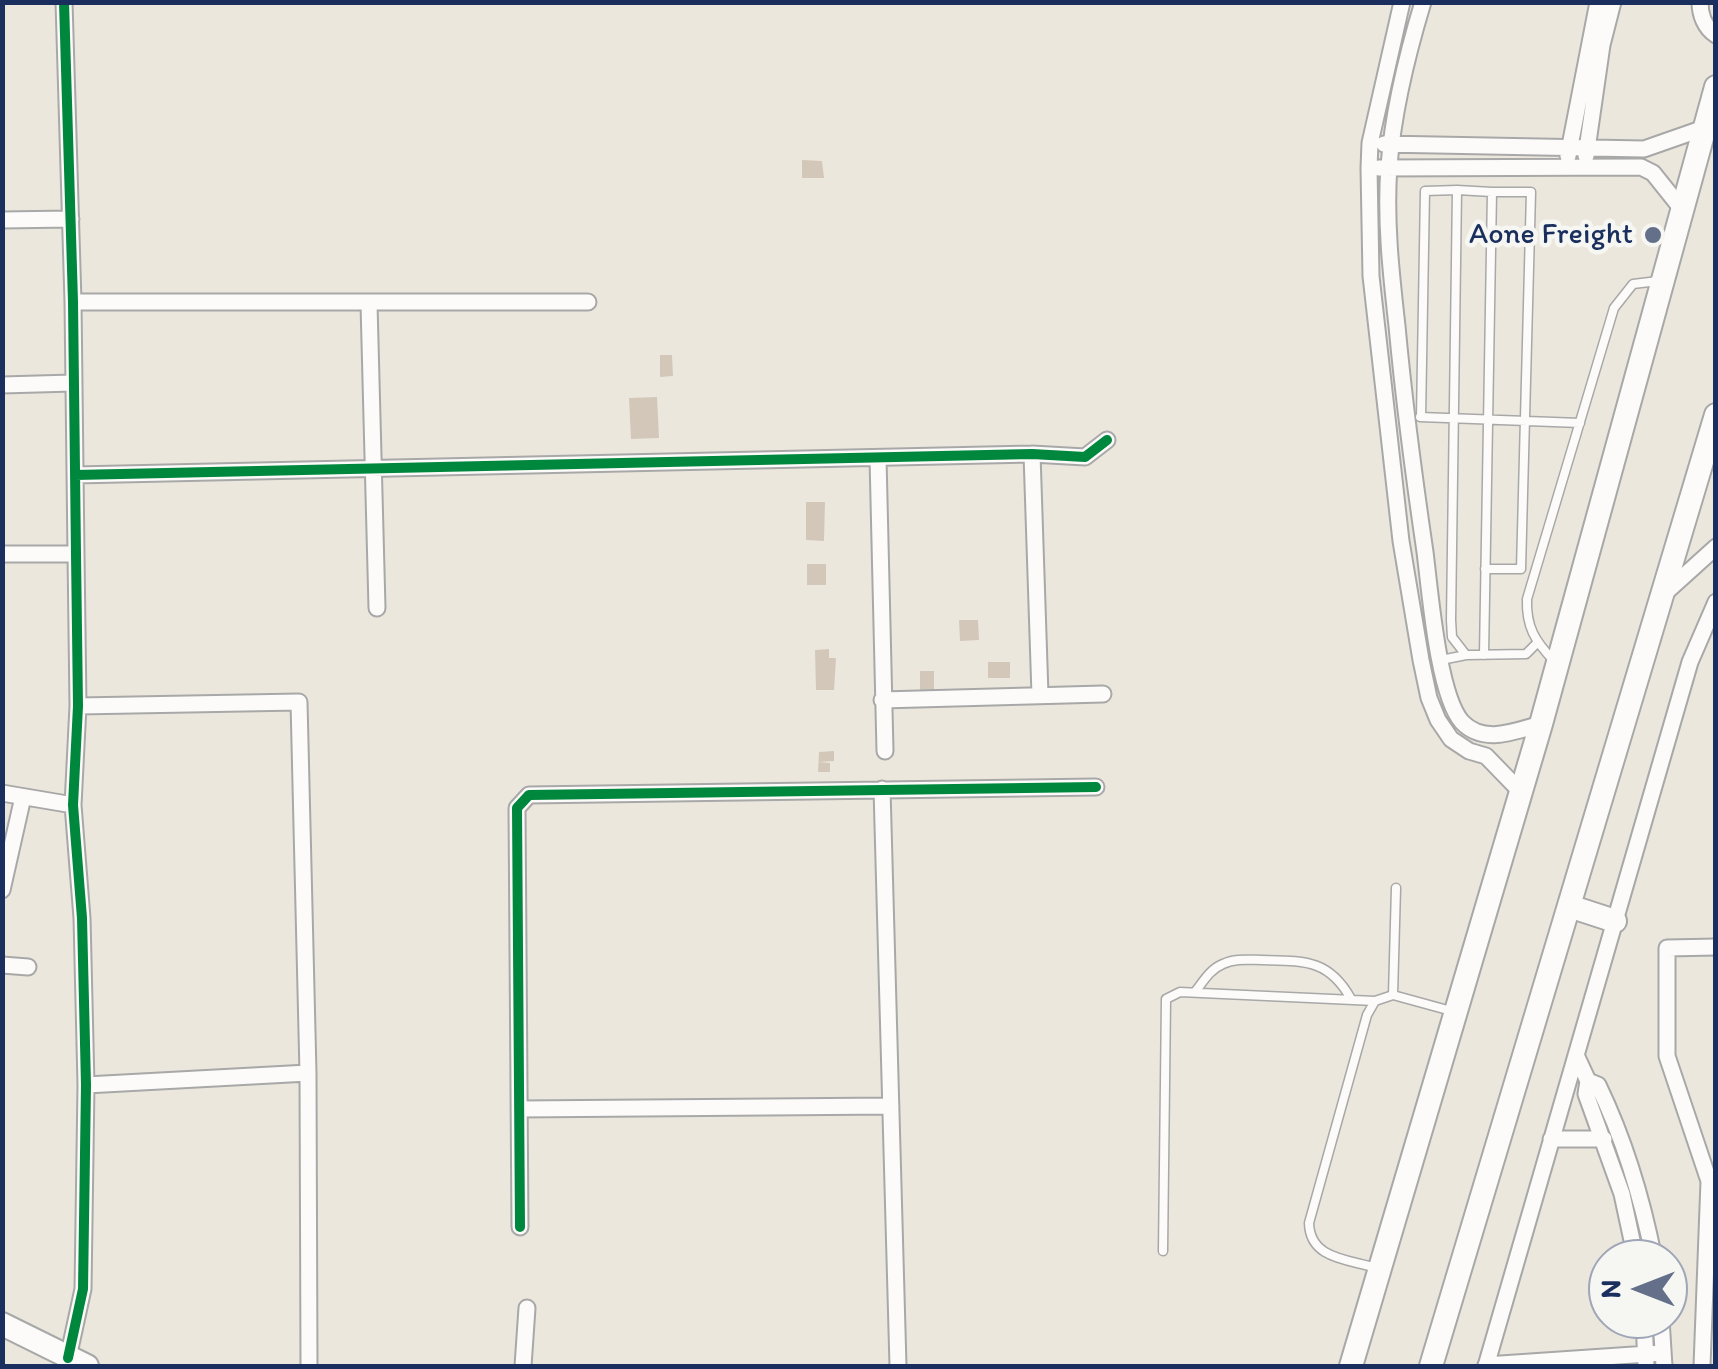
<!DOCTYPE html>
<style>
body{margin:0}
#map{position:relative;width:1718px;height:1369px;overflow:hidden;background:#ece7dd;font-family:Itim,sans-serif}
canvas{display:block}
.frame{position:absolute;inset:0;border:5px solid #1b2f5e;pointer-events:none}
.north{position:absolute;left:1588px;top:1239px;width:100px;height:100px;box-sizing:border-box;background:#f6f6f2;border:2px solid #9ea6b7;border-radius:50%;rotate:270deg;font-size:28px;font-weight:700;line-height:40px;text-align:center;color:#1b2f5e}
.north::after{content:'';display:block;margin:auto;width:35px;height:45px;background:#646f8a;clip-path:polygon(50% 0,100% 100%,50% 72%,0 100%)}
</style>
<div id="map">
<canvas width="1718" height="1369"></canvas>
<div class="frame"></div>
<div class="north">N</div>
</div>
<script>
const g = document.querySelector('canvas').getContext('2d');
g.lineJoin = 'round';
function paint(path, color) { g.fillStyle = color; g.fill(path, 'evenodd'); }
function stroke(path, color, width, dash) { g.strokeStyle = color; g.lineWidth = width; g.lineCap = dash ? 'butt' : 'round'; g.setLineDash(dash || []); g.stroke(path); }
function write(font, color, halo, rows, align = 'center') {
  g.font = font + ' Itim,sans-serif'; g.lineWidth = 9; g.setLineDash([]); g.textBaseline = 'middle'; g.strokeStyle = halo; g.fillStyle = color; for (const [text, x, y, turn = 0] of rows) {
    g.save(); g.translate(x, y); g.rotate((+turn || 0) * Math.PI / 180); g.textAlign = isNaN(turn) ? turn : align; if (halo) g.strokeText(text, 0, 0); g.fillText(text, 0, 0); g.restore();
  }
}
paint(new Path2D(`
 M802,160l20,1 2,17h-22z
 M660,355h12l1,21 -13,1z
 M657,397l2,41 -28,1 -2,-41z
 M806,502h19l-1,39 -18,-1z
 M807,564h19v21h-19z
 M959,620h19l1,20 -19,1z
 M829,649v9h7l-2,32h-18l-1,-40z
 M988,662h22v16h-22z
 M920,671h14v22h-14z
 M834,751v10l-15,1 11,1v9h-12l1,-20z`), '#d3c7ba');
const lane = new Path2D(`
 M1420,417l160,6
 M1421,417l4,-226 32,-1
 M1466,655l-14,-18 -1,-17 6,-430 35,2
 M1484,655l8,-463h39l-10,377h-36
 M1441,660l25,-5 60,-1 11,-11
 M1554,661c-19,-20 -28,-34 -27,-62l87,-291 19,-24 25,-3
 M1195,992c8,-10 15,-23 28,-28 12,-6 27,-4 39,-4 42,1 67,-1 89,39
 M1393,995l3,-107
 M1163,1251l3,-252 14,-7 195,9
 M1376,1268c-29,-9 -66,-9 -67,-45l58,-208 8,-14 18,-6 62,17`);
const street = new Path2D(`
 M64,2l9,300 3,252 2,152 -5,99 9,113 4,167 -3,204 -15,69
 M1402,2l-32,141 -1,25 2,108 30,265 20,119 8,38 9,22 13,19 18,12 17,5 35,36
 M1423,2c-16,53 -30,109 -34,164 -4,53 2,107 8,160 7,76 17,151 28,226 5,39 13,143 37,170 22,23 53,9 79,2
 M1700,2c0,13 5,26 16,33
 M1384,144l260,5 60,-21
 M1568,156l30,-154
 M1586,156l16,-111 11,-43
 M1379,168l262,-1 12,6 28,35
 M2,220l69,-1
 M73,302h515
 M369,304l8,304
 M2,385l71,-2
 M1032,454l8,241
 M878,458l7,293
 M75,475l957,-21 53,3 22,-17
 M2,554h74
 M1664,594l52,-47
 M882,700l221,-6
 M78,706l221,-4 9,371 1,293
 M882,789l16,577
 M2,793l71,12
 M2,890l21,-93
 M2,965l26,2
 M1576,1055l12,26 -2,13 36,100 14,65
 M1588,1081l10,4c27,56 44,113 56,174
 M86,1085l222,-12
 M519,1109l372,-3
 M1551,1139h53
 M520,1227l-3,-419 12,-13 567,-8
 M1644,1319l2,47
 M1661,1319l3,47
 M1486,1365l177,-12
 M523,1366l4,-58
 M1486,1366l204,-704 26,-60
 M1702,1366l7,-185 -42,-125v-108l49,-1`);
const secondary = new Path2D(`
 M1569,906l46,15
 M2,1324l85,42
 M1351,1366l190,-642 175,-637
 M1431,1366l285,-951`);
stroke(lane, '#a8a8a8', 11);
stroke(street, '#a8a8a8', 19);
stroke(secondary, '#a8a8a8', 26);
stroke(lane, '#fcfbfa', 8);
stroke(street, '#fcfbfa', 15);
stroke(secondary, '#fcfbfa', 22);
stroke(new Path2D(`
 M64,2l9,300 3,252 2,152 -5,99 9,113 4,167 -3,204 -15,69
 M75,475l957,-21 53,3 22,-17
 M520,1227l-3,-419 12,-13 567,-8`), '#00873e', 10);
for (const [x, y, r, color] of [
 [1653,235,10,"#646f8a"]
]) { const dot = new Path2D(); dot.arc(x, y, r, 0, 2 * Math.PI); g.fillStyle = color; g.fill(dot); stroke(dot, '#f6f6f2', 4); }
write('30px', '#1b2f5e', '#f6f6f2', [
 ["Aone Freight",1633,235]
], 'right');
</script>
